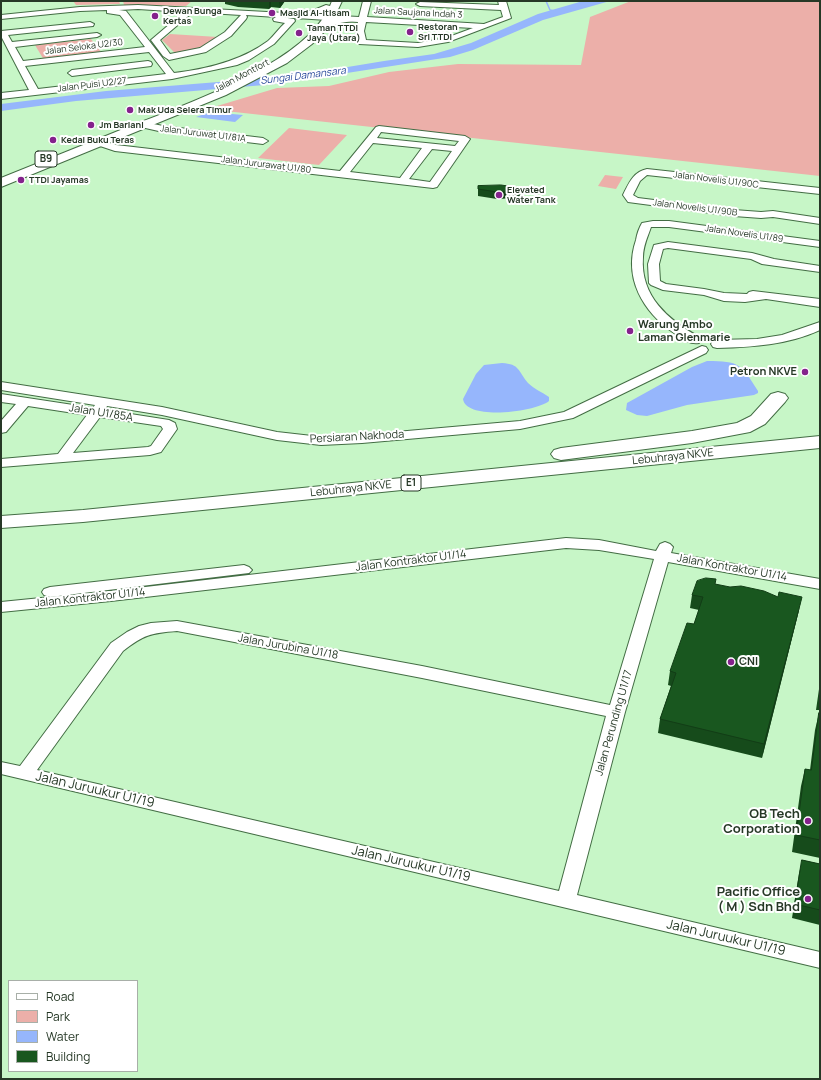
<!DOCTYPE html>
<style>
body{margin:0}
#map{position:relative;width:821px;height:1080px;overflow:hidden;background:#c7f6c7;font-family:Manrope,sans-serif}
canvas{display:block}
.frame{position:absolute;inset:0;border:2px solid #263826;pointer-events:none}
.legend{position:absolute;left:8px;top:980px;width:130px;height:92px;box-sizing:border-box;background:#fff;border:1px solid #a8afa8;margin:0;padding:5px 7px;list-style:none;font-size:12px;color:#263826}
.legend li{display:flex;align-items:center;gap:8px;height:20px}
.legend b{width:20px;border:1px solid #a8afa8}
</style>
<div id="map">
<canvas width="821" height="1080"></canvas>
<div class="frame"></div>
<ul class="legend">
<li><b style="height:5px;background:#fff"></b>Road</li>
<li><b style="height:11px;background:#ecafa9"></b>Park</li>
<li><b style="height:11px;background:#96b6fc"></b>Water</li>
<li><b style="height:11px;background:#19571f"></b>Building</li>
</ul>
</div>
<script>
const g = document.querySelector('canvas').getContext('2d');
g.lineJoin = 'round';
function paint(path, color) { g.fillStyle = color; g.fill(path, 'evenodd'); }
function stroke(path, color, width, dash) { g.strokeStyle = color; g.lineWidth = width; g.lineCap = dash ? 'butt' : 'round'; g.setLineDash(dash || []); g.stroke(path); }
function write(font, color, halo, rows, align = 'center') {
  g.font = font + ' Manrope,sans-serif'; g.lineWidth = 4; g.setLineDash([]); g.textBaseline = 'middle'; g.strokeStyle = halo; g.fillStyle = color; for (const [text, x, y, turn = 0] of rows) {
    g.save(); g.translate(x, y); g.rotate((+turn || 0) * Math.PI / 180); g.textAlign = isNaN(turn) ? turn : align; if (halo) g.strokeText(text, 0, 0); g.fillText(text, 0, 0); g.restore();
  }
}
paint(new Path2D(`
 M73,1h46l1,3 -44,1z
 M123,1h69l-6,5 -62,-1z
 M631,1h189v175l-613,-67 70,-21 52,-2 60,-14 69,-8 123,1 9,-48z
 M170,34l48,3 -19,12 -24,4 -13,-13z
 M91,39l11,14 -58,7 -9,-15z
 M289,128l58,7 -28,30 -61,-7z
 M605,175l18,2 -7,12 -18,-3z`), '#ecafa9');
paint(new Path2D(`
 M583,1h27l-67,19 -70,30 -23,7 -174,27 -200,17 -75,10v-7l105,-13 187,-15 91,-15 50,-7 37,-11 67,-29z
 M210,112l33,3 -8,7 -39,-5z
 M707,361c33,0 34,3 51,30v2l-4,2 -67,10 -40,11 -10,-1 -11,-5 1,-7 65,-36z
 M502,363c18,1 16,8 26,20 6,6 14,9 21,14v4c-13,11 -83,20 -86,-2l13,-25 8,-9z`), '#96b6fc');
stroke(new Path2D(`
 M546,1l4,9 5,1`), '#96b6fc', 1.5);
const minor = new Path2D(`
 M363,1h8l-4,16 117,7 19,-7 -2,-7 -81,-4 -4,-2 4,-2 79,3 -1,-4h8l5,17 -63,24 -30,5 -59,-3 -3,-13 2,-9 -77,-5 13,2 1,2 -21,23 -25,16 -12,5 -65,14 -171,20v-6l28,-3 -28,-54v-5l89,-9 4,2 -1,2 -85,9 4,7 85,-9 4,2 -4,2 -82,10 8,14 122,-14 -25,-32 -13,-2v-3l-27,1 -79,8v-4l79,-8 58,-2 221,12zM138,9l46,3 -33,28 12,16 6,4 37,-8 25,-16 15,-17 1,-2 -1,-2 30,2 -3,2 1,2 11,2c-6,5 -11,13 -17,18 -27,20 -61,28 -94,32l-48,-62 -7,-1zM193,12l48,3 -16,17 -25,16 -30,6 -10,-14zM366,22l107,6 -27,10 -28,5 -52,-3 -2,-9zM149,52l17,22 -128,15 -13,-23z
 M148,61l3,1 1,2 -1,2 -79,10 -4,-3 4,-3z
 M144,122l19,4 100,12 5,3 -5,3 -100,-12 -22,-5 -2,-2z
 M379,126l86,10 5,3 -33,48 -4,1 -318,-37 -27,-9 -2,-2 5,-3 25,8 224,26 36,-44zM381,132l78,9 -4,5 -78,-8zM373,143l49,5 -22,30 -50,-6zM432,149l20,2 -22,31 -21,-3z
 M647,169l173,19v6l-173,-19 -7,6 -7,14 5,3 96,12 27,2 12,-1 47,7v6l-47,-7 -12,1 -27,-2 -106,-14 -5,-7c6,-12 10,-23 24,-26z
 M653,221h16l151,20v6l-151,-20h-18c-3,9 -8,19 -8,30 -3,39 25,63 56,80l2,3 -2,3c-9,2 -18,-5 -25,-10 -31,-21 -51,-55 -38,-93 1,-6 3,-12 6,-17z
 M668,242l84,11 22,6 46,7v6l-58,-8 -11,-5 -83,-11 -5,1 -4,15 1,17 6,3 38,5 20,4 23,1 2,-2 4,-1 67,8v8l-54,-8 -21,3 -21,-1 -20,-6 -41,-5 -12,-5 -2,-2 -1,-19 6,-19z
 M820,322v8c-33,15 -67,17 -103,18l-4,-1 -2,-3 2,-3 4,-1 40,-1 25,-4z
 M702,346l4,1 2,3 -2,3 -133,65 -53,11 -158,14 -41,2 -44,-5 -115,-25 -55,-9 -2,4 64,10 6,3 2,6 -16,23 -11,3 -149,12v-8l57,-5 29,-39 -59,-9 -22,26 -5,1v-12l15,-17 -15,-2v-8l92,14 2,-3 -94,-15v-8l161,25 115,25 44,5 41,-2 158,-14 44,-9zM100,417l61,9 2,3 -12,17 -3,1 -75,6z
 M566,538l33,2 57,11 4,-7 5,-2 5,2 3,3 -2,6 149,26v10l-152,-27 -43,150 -48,183 243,57v16l-819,-194v-12l19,4 91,-123 16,-11 12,-6 12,-3 26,-2 245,45 188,39 44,-146 -55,-9 -33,-2 -455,53 -110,11v-10l110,-11zM177,631l245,47 184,38 -47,175 -522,-121 86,-119c20,-16 28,-18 54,-20z
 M244,565l5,2 3,3 -3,3 -199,24 -6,-2 -2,-3 2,-3 6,-2z`);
const major = new Path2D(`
 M332,1h10l-8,17 19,-1 1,2 -1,2 -13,2 -12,5 -16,16 -25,19 -61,32 -225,92v-9c42,-17 85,-34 127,-51 54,-21 174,-63 199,-116l-7,4 -22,4 -4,-1 -1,-2 1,-2 20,-4 12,-5 4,1z`);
const highway = new Path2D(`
 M778,392l7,2 3,4 -3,4 -20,22 -15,8 -58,11 -131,17 -7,-2 -3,-4 3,-4 7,-2 131,-17 45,-8 14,-7 20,-22z
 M820,436v12l-737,74 -82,6v-12l82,-6z`);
stroke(minor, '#436d44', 2);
stroke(major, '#436d44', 2);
stroke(highway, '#436d44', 2);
paint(minor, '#fff');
paint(major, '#fff');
paint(highway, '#fff');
paint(new Path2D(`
 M225,1h60l-5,7 -9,-1 -2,2 -31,-2 -13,-3z
 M478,186l42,11 -23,2 -19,-3z
 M715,584l84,26 -37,148 -104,-25 2,-14 11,-33 -3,-1 2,-14 24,-47 5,-14 -9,-2 2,-13z
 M820,682v28h-4z
 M819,713l1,1v144l-28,-6 9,-66 4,-17 5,1 5,-40z
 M802,860l18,4v61l-28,-7 7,-44z`), '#164b1b');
paint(new Path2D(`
 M269,1h2v6l-2,2z
 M279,1h6l-5,7z
 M521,190l-1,7 -23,2v-7z
 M802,597l-3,13 -37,148 2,-14z`), '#123d16');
const building = new Path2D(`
 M501,185l20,3v2l-24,2 -19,-3v-3z
 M706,578l10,1 -1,5 15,3 11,-1 23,5 14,6 1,-5 23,5 -38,147 -104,-25 16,-46 -6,-2 17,-48 7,1 9,-27 -11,-2 5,-14z
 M819,713l1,1v126l-24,-5 9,-66 6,1z
 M802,860l18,4v46l-25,-6z`);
paint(building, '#19571f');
stroke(building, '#123d16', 1);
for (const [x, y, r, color] of [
 [272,13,4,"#84228c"],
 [155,16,4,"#84228c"],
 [410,32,4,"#84228c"],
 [299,33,4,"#84228c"],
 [130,110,4,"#84228c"],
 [91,125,4,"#84228c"],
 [53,140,4,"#84228c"],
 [21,180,4,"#84228c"],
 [499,195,4,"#84228c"],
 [630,331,4,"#84228c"],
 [805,372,4,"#84228c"],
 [731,662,4,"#84228c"],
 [808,821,4,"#84228c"],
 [808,899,4,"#84228c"]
]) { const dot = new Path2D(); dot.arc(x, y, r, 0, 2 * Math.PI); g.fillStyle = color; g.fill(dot); stroke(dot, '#fff', 1.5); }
write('bold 9px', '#263826', '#fff', [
 ["Dewan Bunga",163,11],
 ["Kertas",163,21],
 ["Masjid Al-Itisam",280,13],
 ["Restoran",418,27],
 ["Sri TTDI",418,37],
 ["Taman TTDI",307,28],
 ["Jaya (Utara)",307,38],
 ["Mak Uda Selera Timur",138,110],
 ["Jm Bariani",99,125],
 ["Kedai Buku Teras",61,140],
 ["TTDI Jayamas",29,180],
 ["Elevated",507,190],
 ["Water Tank",507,200]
], 'left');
write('9px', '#263826', '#fff', [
 ["Jalan Saujana Indah 3",418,13,3],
 ["Jalan Seloka U2/30",84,47,-7],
 ["Jalan Montfort",242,76,-28],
 ["Jalan Puisi U2/27",92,85,-7],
 ["Jalan Juruwat U1/81A",203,134,7],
 ["Jalan Jururawat U1/80",266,165,7],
 ["Jalan Novelis U1/90C",716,180,7],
 ["Jalan Novelis U1/90B",695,208,7],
 ["Jalan Novelis U1/89",744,234,8]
]);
write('italic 10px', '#2a4a9b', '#fff', [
 ["Sungai Damansara",303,76,-7]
]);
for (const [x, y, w] of [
 [46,159,22],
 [411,483,20]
]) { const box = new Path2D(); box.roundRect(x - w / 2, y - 8, w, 16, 3); g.fillStyle = '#fff'; g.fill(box); stroke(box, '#263826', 1); }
write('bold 10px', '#263826', null, [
 ["B9",46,159],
 ["E1",411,483]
]);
write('bold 11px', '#263826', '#fff', [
 ["Warung Ambo",638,325],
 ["Laman Glenmarie",638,338],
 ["Petron NKVE",797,372,"right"],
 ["CNI",739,662]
], 'left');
write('11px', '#263826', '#fff', [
 ["Jalan U1/85A",101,413,9],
 ["Persiaran Nakhoda",357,437,-3],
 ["Lebuhraya NKVE",673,457,-6],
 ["Lebuhraya NKVE",351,489,-6],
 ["Jalan Kontraktor U1/14",411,561,-7],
 ["Jalan Kontraktor U1/14",732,568,10],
 ["Jalan Kontraktor U1/14",90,598,-6],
 ["Jalan Jurubina U1/18",288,647,10],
 ["Jalan Perunding U1/17",614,723,-74]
]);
write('13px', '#263826', '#fff', [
 ["Jalan Juruukur U1/19",95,790,13],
 ["Jalan Juruukur U1/19",411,864,13],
 ["Jalan Juruukur U1/19",726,938,13]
]);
write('bold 13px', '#263826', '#fff', [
 ["OB Tech",800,814],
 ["Corporation",800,829],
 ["Pacific Office",800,892],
 ["( M ) Sdn Bhd",800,907]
], 'right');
</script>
